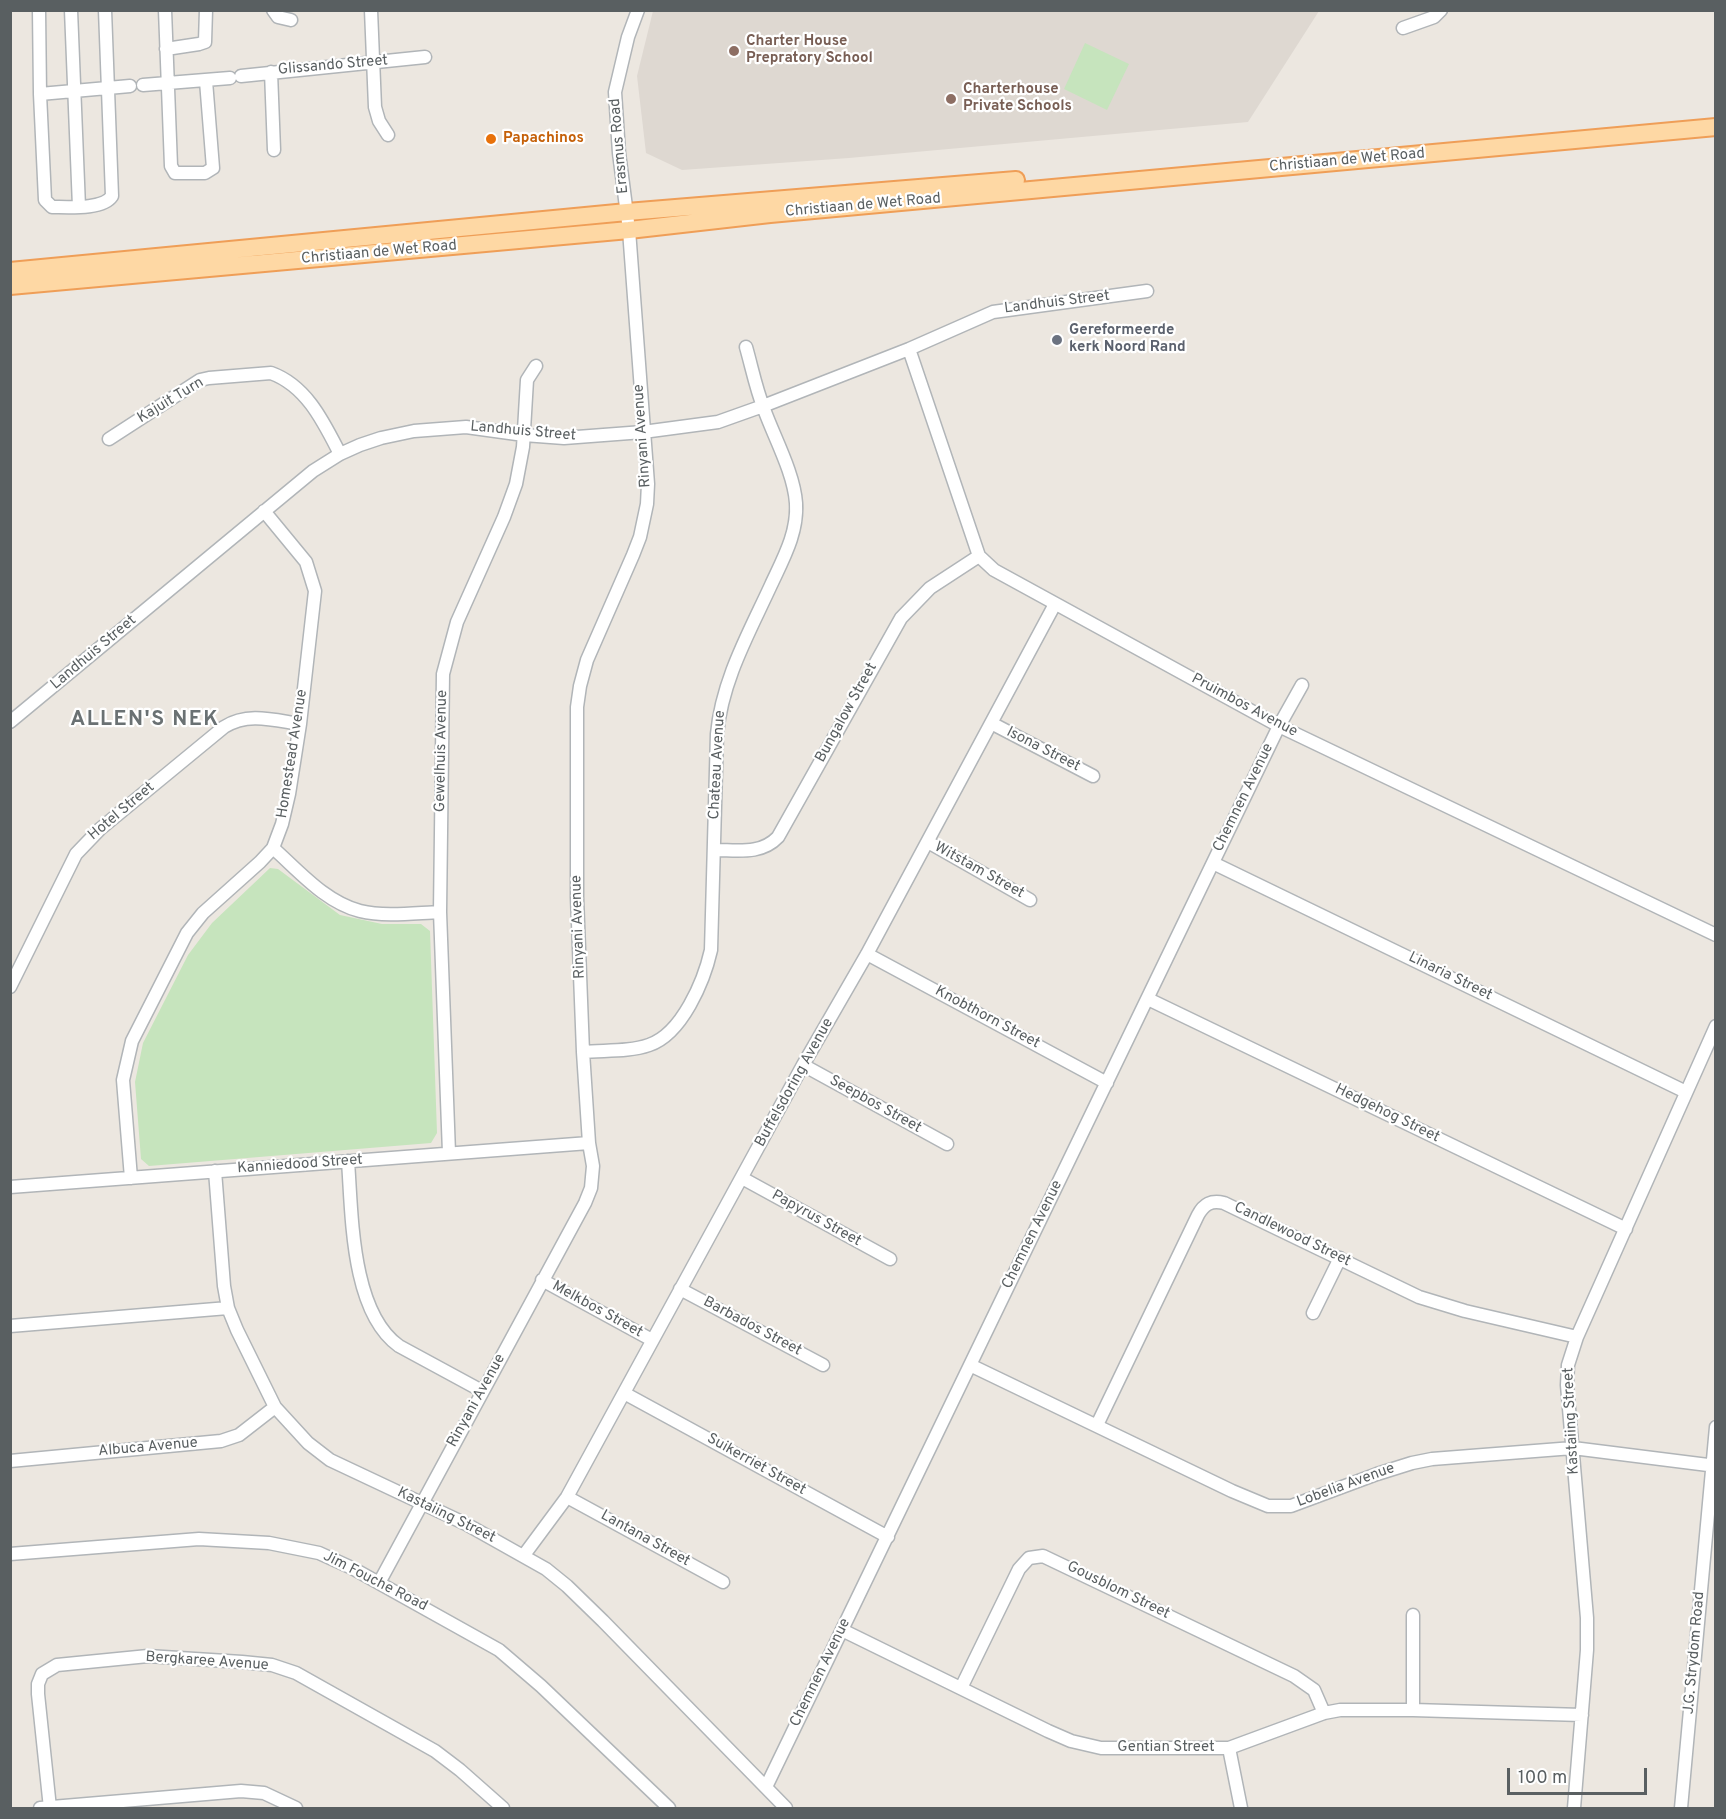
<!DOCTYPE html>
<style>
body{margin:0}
#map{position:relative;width:1726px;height:1819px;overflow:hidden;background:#ece7e0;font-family:Overpass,sans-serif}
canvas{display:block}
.frame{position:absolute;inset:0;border:12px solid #595f61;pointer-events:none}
.scale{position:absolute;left:1507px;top:1768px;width:140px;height:27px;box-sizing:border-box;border:3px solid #595f61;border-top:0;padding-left:8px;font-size:18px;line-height:21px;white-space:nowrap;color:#595f61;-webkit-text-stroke:4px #fff;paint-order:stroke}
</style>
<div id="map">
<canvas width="1726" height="1819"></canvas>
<div class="frame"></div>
<div class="scale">100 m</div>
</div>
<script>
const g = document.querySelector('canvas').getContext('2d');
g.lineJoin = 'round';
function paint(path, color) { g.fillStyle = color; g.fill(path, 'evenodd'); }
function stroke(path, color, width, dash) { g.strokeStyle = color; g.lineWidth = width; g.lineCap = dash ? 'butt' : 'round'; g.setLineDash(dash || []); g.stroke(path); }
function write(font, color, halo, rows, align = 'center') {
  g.font = font + ' Overpass,sans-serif'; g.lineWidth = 4.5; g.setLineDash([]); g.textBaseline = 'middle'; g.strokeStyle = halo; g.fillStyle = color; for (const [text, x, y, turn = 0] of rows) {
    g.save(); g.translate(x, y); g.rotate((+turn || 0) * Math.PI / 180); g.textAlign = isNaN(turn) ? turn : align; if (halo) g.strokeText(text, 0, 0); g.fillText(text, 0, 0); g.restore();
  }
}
paint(new Path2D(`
 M653,11h666l-71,111 -399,36 -167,12 -36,-17 -9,-77z`), '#ded8d1');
paint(new Path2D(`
 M1085,43l44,21 -22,46 -43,-21z
 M270,868l8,1 62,46 42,9h39l9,7 7,202 -6,10 -282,23 -8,-7 -6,-77 8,-39 45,-88 24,-32z`), '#c6e4bd');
const minor = new Path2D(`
 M39,10l1,84 5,106 7,7c15,0 51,3 60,-11l-7,-186
 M71,10l8,197
 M165,10l6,156 4,7h30l8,-5 -7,-87
 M273,10l5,7 13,3
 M371,10l4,97 4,14 9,14
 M1403,28l31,-11 7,-7
 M166,49l33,-5 6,-2 1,-32
 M271,72l3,78
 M241,76l184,-19
 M143,85l87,-7
 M40,94l90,-8
 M909,349l70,207 15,14 285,156 437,209
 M109,439l91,-59 9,-2 62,-5c36,13 53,50 69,81
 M10,722l303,-251 27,-17 20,-9 21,-7 33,-7 52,-4 58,8 40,3 79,-6 75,-10 45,-16 146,-57 84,-37 154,-21
 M993,724l100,52
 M928,842l102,58
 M273,848c26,23 52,54 87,63 25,6 54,2 80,1
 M715,850c22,0 46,5 63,-13l123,-219 29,-30 49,-32
 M1213,863l473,229
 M867,954l240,129
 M10,987l66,-133 24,-25 124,-102c24,-15 49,-7 76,-3
 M1148,999l478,230
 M583,1052c22,-2 46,0 66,-7 33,-11 55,-64 62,-95l6,-216c5,-54 32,-101 54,-149 12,-26 27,-52 25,-82 -2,-30 -22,-66 -32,-94 -8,-20 -12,-41 -18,-62
 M803,1065l144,79
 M449,1153l-9,-241 3,-238 14,-52 47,-105 12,-33 7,-37 4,-67 9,-14
 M348,1161c4,54 3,151 51,185l83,45
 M215,1171l9,115 4,22 9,22 38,77 33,36 22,17 136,64 80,45 21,17 36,35 183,187
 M131,1178l-8,-98 9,-39 55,-108 16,-20 57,-51 13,-14 9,-24 7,-30 11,-70 15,-133 -9,-29 -42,-51
 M742,1178l148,81
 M10,1187l579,-44
 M542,1280l110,60
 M680,1289l143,76
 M1313,1313l27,-55
 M10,1326l218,-18
 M970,1365l262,126 36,15h23l86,-32 35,-11 20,-4 141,-11 143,18
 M624,1393l264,144
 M1097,1425l101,-210c6,-11 13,-15 26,-12l195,94 46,14 112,26
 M10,1461l211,-20 18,-6 36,-28
 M567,1497l156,85
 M10,1554l189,-15 70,4 50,10 33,15 147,82 42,36 128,122
 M524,1555l43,-58 236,-432 64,-111 188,-350
 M379,1583l206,-380 6,-15 2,-22 -4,-23 -6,-91 -6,-155v-190l3,-21 7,-26 46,-105 7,-18 7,-33 1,-20 -19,-254 -10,-77 -4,-61 13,-55 10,-27
 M1413,1615v95
 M842,1630l206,101 23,10 30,7h128l95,-35 16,-3h73l169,5
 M961,1688l58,-119 10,-11 14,-2 251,120 20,14 10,23
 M1229,1748l12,60
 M766,1787l513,-1061 23,-41
 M40,1808l201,-17 23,2 32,15
 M50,1808l-12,-114v-10l4,-10 15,-9 91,-9 94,6 30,3 24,8 139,78 25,19 43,38
 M1574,1808l13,-158v-32l-20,-233 1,-20 9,-28 139,-311
 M1681,1808l35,-381`);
const major = new Path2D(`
 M10,271l617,-59 389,-32
 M10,286l619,-56 141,-16 946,-87`);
stroke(minor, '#b1b5b8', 15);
stroke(major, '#ef9e57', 20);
stroke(minor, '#fff', 12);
stroke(major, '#fed8a4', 16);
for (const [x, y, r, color] of [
 [734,51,6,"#8d6e63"],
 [951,99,6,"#8d6e63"],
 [491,139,6,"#e8710a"],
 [1057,340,6,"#6b7280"]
]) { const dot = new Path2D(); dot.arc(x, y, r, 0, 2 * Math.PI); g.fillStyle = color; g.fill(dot); stroke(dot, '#fff', 2); }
write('bold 15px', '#785e54', '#fff', [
 ["Charter House",746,42],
 ["Prepratory School",746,59],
 ["Charterhouse",963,90],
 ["Private Schools",963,107]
], 'left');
write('15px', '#595f61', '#fff', [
 ["Glissando Street",333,66,-5],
 ["Erasmus Road",620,146,-95],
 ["Christiaan de Wet Road",1347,161,-5],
 ["Christiaan de Wet Road",863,206,-5],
 ["Christiaan de Wet Road",379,253,-5],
 ["Landhuis Street",1057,303,-7],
 ["Kajuit Turn",171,401,-31],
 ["Landhuis Street",523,432,5],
 ["Rinyani Avenue",643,436,-94],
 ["Landhuis Street",94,653,-40],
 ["Pruimbos Avenue",1244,706,28],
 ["Bungalow Street",847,713,-61],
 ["Isona Street",1043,750,27],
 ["Gewelhuis Avenue",442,751,-89],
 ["Homestead Avenue",293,754,-81],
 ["Chateau Avenue",718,765,-87],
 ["Chemnen Avenue",1244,798,-64],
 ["Hotel Street",122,812,-40],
 ["Witstam Street",979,871,29],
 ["Rinyani Avenue",579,927,-92],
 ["Linaria Street",1450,977,26],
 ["Knobthorn Street",987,1018,28],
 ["Buffelsdoring Avenue",795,1083,-61],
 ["Seepbos Street",875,1105,29],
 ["Hedgehog Street",1387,1114,26],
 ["Kanniedood Street",300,1165,-4],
 ["Papyrus Street",816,1219,29],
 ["Chemnen Avenue",1033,1235,-64],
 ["Candlewood Street",1292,1235,26],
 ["Melkbos Street",597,1310,29],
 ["Barbados Street",752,1327,28],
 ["Rinyani Avenue",477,1401,-61],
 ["Kastaiing Street",1572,1421,-93],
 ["Albuca Avenue",148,1448,-5],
 ["Suikerriet Street",756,1465,29],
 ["Lobelia Avenue",1346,1486,-20],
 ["Kastaiing Street",446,1516,26],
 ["Lantana Street",645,1539,29],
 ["Jim Fouche Road",375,1582,27],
 ["Gousblom Street",1118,1591,26],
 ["J.G. Strydom Road",1695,1653,-85],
 ["Bergkaree Avenue",207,1662,4],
 ["Chemnen Avenue",821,1673,-64],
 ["Gentian Street",1166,1748]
]);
write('bold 15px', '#c56008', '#fff', [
 ["Papachinos",503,139]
], 'left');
write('bold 15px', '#5b616d', '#fff', [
 ["Gereformeerde",1069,331],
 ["kerk Noord Rand",1069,348]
], 'left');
g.letterSpacing = '1.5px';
write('bold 21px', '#6a7173', '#fff', [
 ["ALLEN'S NEK",145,721]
]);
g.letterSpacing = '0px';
</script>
